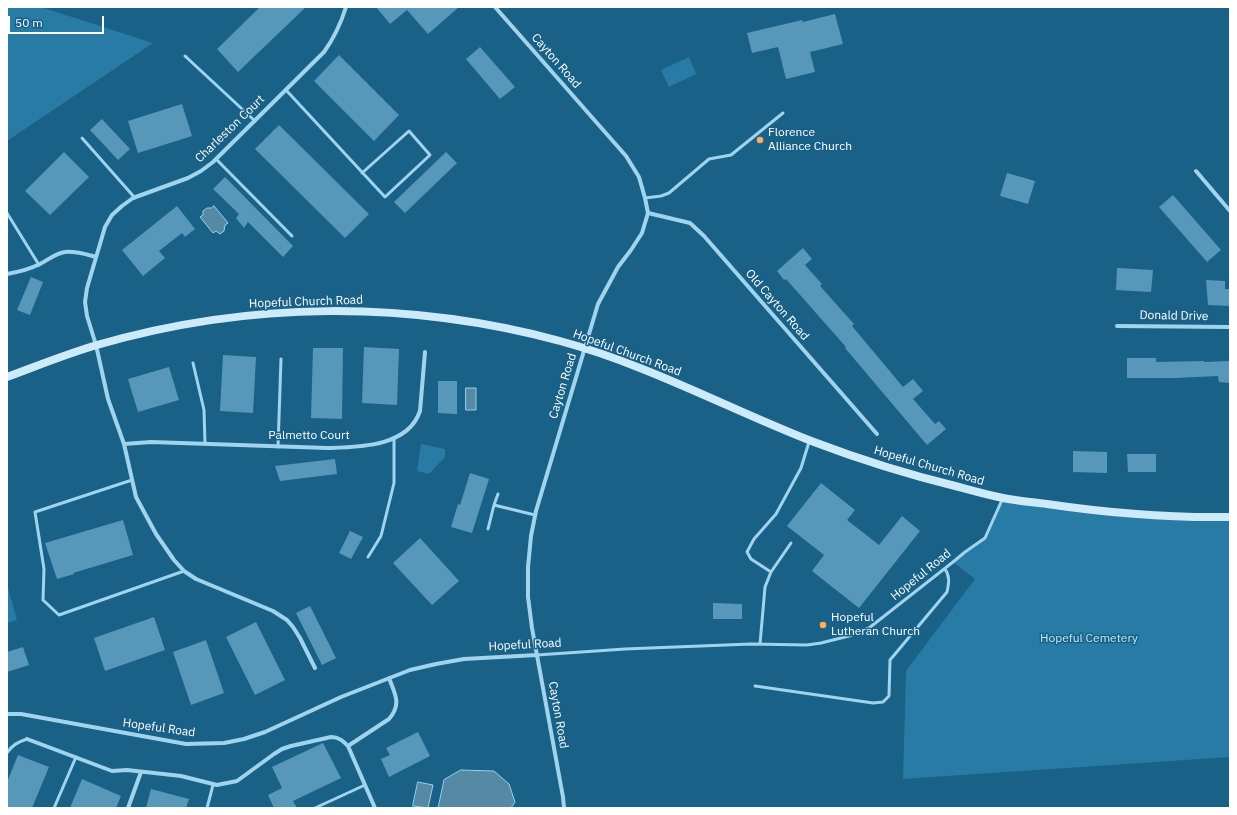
<!DOCTYPE html>
<style>
body{margin:0}
#map{position:relative;width:1237px;height:815px;overflow:hidden;background:#196187;font-family:"IBM Plex Sans",sans-serif}
canvas{display:block}
.frame{position:absolute;inset:0;border:8px solid #fff;pointer-events:none}
.scale{position:absolute;left:8px;top:16px;width:96px;height:18px;box-sizing:border-box;border:2px solid #fff;border-top:0;padding-left:5px;font-size:12px;line-height:14px;white-space:nowrap;color:#fff;-webkit-text-stroke:3px #196187;paint-order:stroke}
</style>
<div id="map">
<canvas width="1237" height="815"></canvas>
<div class="frame"></div>
<div class="scale">50 m</div>
</div>
<script>
const g = document.querySelector('canvas').getContext('2d');
g.lineJoin = 'round';
function paint(path, color) { g.fillStyle = color; g.fill(path, 'evenodd'); }
function stroke(path, color, width, dash) { g.strokeStyle = color; g.lineWidth = width; g.lineCap = dash ? 'butt' : 'round'; g.setLineDash(dash || []); g.stroke(path); }
function write(font, color, halo, rows, align = 'center') {
  g.font = font + ' "IBM Plex Sans",sans-serif'; g.lineWidth = 3; g.setLineDash([]); g.textBaseline = 'middle'; g.strokeStyle = halo; g.fillStyle = color; for (const [text, x, y, turn = 0] of rows) {
    g.save(); g.translate(x, y); g.rotate((+turn || 0) * Math.PI / 180); g.textAlign = isNaN(turn) ? turn : align; if (halo) g.strokeText(text, 0, 0); g.fillText(text, 0, 0); g.restore();
  }
}
paint(new Path2D(`
 M7,7h34l112,36 -146,98z
 M689,57l7,17 -27,13 -8,-17z
 M421,444l24,5v8l-16,17 -12,-3z
 M1003,498l75,11 152,8v240l-327,22 3,-108 69,-92 -22,-17 32,-24z
 M7,584l10,36 -10,3z`), '#287ba4');
const water = new Path2D(`
 M214,206l14,17 -3,2 -1,6 -4,3 -4,-3 -3,2 -13,-16 3,-2v-4l4,-3h4z
 M466,388h10v22h-10z
 M461,770l33,1 15,13 6,18 -4,6h-73l6,-28z
 M418,782l15,3 -5,23 -15,-2z`);
paint(water, '#5589a4');
stroke(water, '#93d2ef', 1);
paint(new Path2D(`
 M260,7h46l-68,65 -21,-23z
 M376,7h83l-31,27 -21,-24 -17,14z
 M835,14l8,30 -33,8 5,20 -29,7 -8,-32 -26,6 -5,-20 55,-13 1,2z
 M480,47l35,40 -15,12 -34,-40z
 M339,55l60,60 -25,26 -60,-60z
 M182,104l10,32 -54,17 -10,-32z
 M102,119l28,30 -12,11 -28,-30z
 M279,125l90,89 -24,24 -90,-89z
 M64,152l25,25 -39,38 -25,-24z
 M446,152l11,11 -52,50 -11,-11z
 M1007,173l28,8 -7,23 -28,-8z
 M225,177l68,69 -10,11 -35,-35 -4,6 -8,-10 3,-4 -26,-25z
 M1173,195l48,55 -14,12 -48,-55z
 M177,206l18,23 -10,8 -3,-4 -23,18 6,7 -22,18 -21,-26z
 M803,248l9,11 -7,6 17,19 -2,2 34,38 -2,2 51,61 10,-8 10,12 -10,8 22,25 4,-3 7,8 -19,16 -82,-97 1,-1 -60,-68 -2,1 -7,-9z
 M1117,268l36,2 -2,22 -35,-2z
 M31,277l12,5 -13,33 -13,-5z
 M1206,280l19,1v8h5v17l-22,-1z
 M364,347l35,2 -2,56 -35,-2z
 M313,348h30l-1,71 -31,-1z
 M223,355l33,2 -3,56 -33,-2z
 M1127,358h29v4l48,-1v1l26,-1v22l-11,-1 -1,-6 -43,2h-48z
 M169,367l10,33 -41,12 -10,-33z
 M438,381h19v33l-19,-1z
 M1073,451l34,1v21l-34,-1z
 M1127,454h29v18h-28z
 M335,459l2,15 -57,7 -5,-15z
 M470,473l19,6 -17,54 -21,-6 7,-23 2,1z
 M821,483l34,27 -8,10 32,25 23,-29 18,15 -61,77 -47,-37 12,-16 -37,-29z
 M123,520l10,35 -60,18 1,1 -17,5 -12,-36z
 M350,531l13,6 -12,22 -12,-6z
 M420,538l39,43 -27,24 -39,-42z
 M713,603l29,1v15h-29z
 M310,606l26,52 -14,7 -26,-52z
 M154,617l11,33 -60,21 -11,-33z
 M256,622l29,58 -30,15 -29,-58z
 M206,640l18,53 -33,12 -18,-53z
 M23,647l6,18 -22,7v-20z
 M418,732l12,24 -41,21 -8,-18 9,-4 -4,-7z
 M323,743l18,35 -48,23 4,7h-23l-6,-13 14,-7 -10,-21z
 M18,755l31,12 -17,41h-25v-26z
 M82,779l39,17 -5,12h-46z
 M151,789l38,10 -3,9h-40z`), '#5798ba');
stroke(new Path2D(`
 M185,56l70,65
 M286,90l99,107 45,-42 -21,-24 -47,42
 M82,138l53,60
 M216,159l76,77
 M645,198l16,-2 8,-3 40,-34 22,-4 52,-42
 M7,213l32,52
 M193,363l11,47 1,34
 M278,447l3,-88
 M132,480l-97,32 9,57 -1,31 16,15 125,-44
 M498,494l-4,11 41,10
 M488,529l6,-24
 M368,557l13,-21 13,-53v-45
 M771,572l20,-29
 M760,644l5,-57 6,-15 -20,-13 -4,-7 7,-13 22,-25 25,-46 8,-26
 M537,655l88,-6 126,-5 56,1 14,-2 28,-7 20,-8 84,-66 12,-10 20,-14 17,-38
 M755,686l118,17 10,-1 6,-6 1,-36 57,-68c2,-9 3,-16 -2,-23
 M7,753c5,-8 11,-11 20,-14
 M54,808l22,-51
 M207,808l6,-23
 M315,808l50,-23`), '#a0d4ed', 3);
stroke(new Path2D(`
 M495,7l131,149 13,21 6,21 3,15 -6,20 -11,17 -13,17 -20,37 -62,207 -5,25 -3,31v30l4,31 31,169 1,11
 M1196,171l34,40
 M648,213l42,10 14,13 173,198
 M7,274c11,-2 23,-5 33,-10 8,-4 16,-11 25,-12 11,-1 20,2 31,5
 M1117,326l113,1
 M124,444l27,-2 176,6c32,-1 81,-1 93,-37l5,-59
 M315,668l-15,-30 -7,-11 -6,-7 -14,-9 -77,-32 -12,-8 -10,-11 -18,-26 -20,-37 -12,-53 -16,-45 -12,-54 -9,-29 -2,-14 2,-14 18,-61 7,-12 10,-9 11,-8 55,-20 13,-7 12,-9 111,-110c10,-14 17,-29 22,-45
 M7,714h14l165,30 38,-1 20,-4 21,-7 76,-35 69,-27 26,-6 28,-5 73,-4
 M27,739l85,32 15,-1 54,6 36,9 20,-4 37,-27 8,-5 9,-3 40,-9c8,0 12,4 17,9l27,62
 M348,746l41,-27c13,-15 6,-25 0,-41
 M128,808l13,-36`), '#a0d4ed', 4);
stroke(new Path2D(`
 M7,377c30,-11 59,-23 90,-32 152,-44 310,-45 463,-4 89,24 169,68 254,101 47,18 96,33 145,45 15,4 29,8 44,11 14,3 29,4 44,6 61,9 121,14 183,13`), '#cdeaf9', 8);
for (const [x, y, r, color] of [
 [760,140,4,"#ffac5c"],
 [823,625,4,"#ffac5c"]
]) { const dot = new Path2D(); dot.arc(x, y, r, 0, 2 * Math.PI); g.fillStyle = color; g.fill(dot); stroke(dot, '#196187', 1.5); }
write('12px', '#fff', '#196187', [
 ["Cayton Road",556,61,49],
 ["Charleston Court",230,129,-44],
 ["Hopeful Church Road",306,302,-2],
 ["Old Cayton Road",777,305,49],
 ["Donald Drive",1174,316,1],
 ["Hopeful Church Road",627,353,20],
 ["Cayton Road",563,386,-73],
 ["Palmetto Court",309,436],
 ["Hopeful Church Road",929,466,16],
 ["Hopeful Road",921,575,-39],
 ["Hopeful Road",525,645,-3],
 ["Cayton Road",558,715,80],
 ["Hopeful Road",159,728,8]
]);
write('12px', '#fff', '#196187', [
 ["Florence",768,133],
 ["Alliance Church",768,147],
 ["Hopeful",831,618],
 ["Lutheran Church",831,632]
], 'left');
write('12px', '#c5e8f9', '#196187', [
 ["Hopeful Cemetery",1089,639]
]);
</script>
